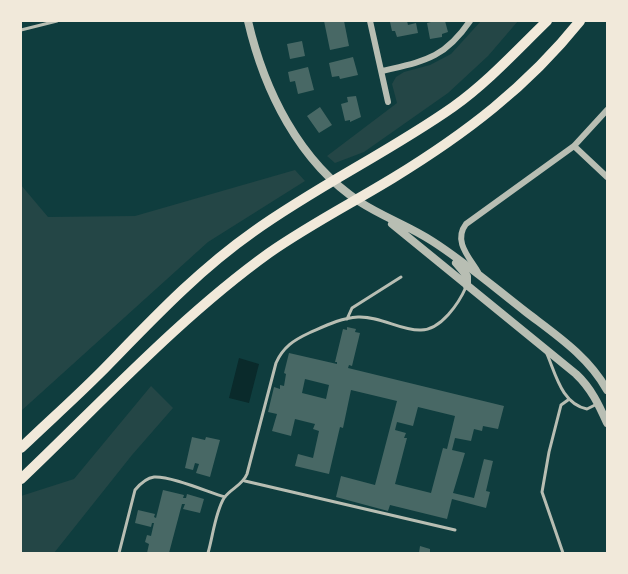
<!DOCTYPE html>
<style>
body{margin:0}
#map{position:relative;width:628px;height:574px;overflow:hidden;background:#0f3d3e;font-family:Lato,sans-serif}
canvas{display:block}
.frame{position:absolute;inset:0;border:22px solid #f1e9da;pointer-events:none}
</style>
<div id="map">
<canvas width="628" height="574"></canvas>
<div class="frame"></div>
</div>
<script>
const g = document.querySelector('canvas').getContext('2d');
g.lineJoin = 'round';
function paint(path, color) { g.fillStyle = color; g.fill(path, 'evenodd'); }
function stroke(path, color, width, dash) { g.strokeStyle = color; g.lineWidth = width; g.lineCap = dash ? 'butt' : 'round'; g.setLineDash(dash || []); g.stroke(path); }
paint(new Path2D(`
 M481,21h37l-30,35 -40,37 -84,59 -29,11 -8,-7 70,-53 -5,-19 4,-7 8,-5 26,-7 21,-11z
 M295,170l10,11 -97,61 -187,169v-226l27,32 87,-1z
 M151,386l22,22 -41,47 -78,98h-33v-57l53,-17z`), '#244646');
paint(new Path2D(`
 M239,358l20,6 -10,39 -20,-5z`), '#0a2a2b');
paint(new Path2D(`
 M324,21h20l5,25 -19,4z
 M407,21l1,4 8,-2 2,10 -21,4 -2,-6h-3l-2,-9z
 M435,21h10l3,11 -6,2v3l-12,2 -3,-16z
 M302,41l3,15 -15,3 -3,-15z
 M353,57l5,18 -18,4 -1,-3 -7,1 -3,-14z
 M308,67l6,23 -16,4 -3,-13 -5,1 -2,-10z
 M356,96l5,21 -11,5v-2l-5,1 -4,-17 7,-2 -1,-5z
 M320,107l12,18 -13,8 -12,-17z
 M347,327l9,2 -1,3 5,1 -8,33 -3,-1 -1,3 156,38 -6,23 -15,-3 -1,5 -8,-2 -3,12 -16,-3 -3,12 13,3 -12,40 21,5 10,-39 9,2 -7,30 4,1 -4,16 -34,-9 -5,20 -57,-14 -2,6 -52,-14 5,-21 34,9 22,-84 -46,-11 -8,38 -3,-1 -11,47 -34,-8 3,-12 15,4 6,-27 -6,-2 2,-5 -20,-5 -4,17 -19,-5 5,-17 -9,-2 6,-25 6,2v-4l4,1 2,-12 -2,-1 5,-20 48,11v-2h-2l8,-33 4,1zM305,379l24,6 -3,14 -24,-6zM418,407l37,9 -8,33 -4,-1 -12,45 -36,-9 12,-46h-3l2,-5 -11,-3 2,-8 16,4z
 M192,437l13,3 1,-3 14,3 -10,37 -14,-4 3,-9 -4,-1 -2,7 -8,-2z
 M163,490l21,5 -1,3h3l1,-4 17,5 -4,14 -17,-4 2,-5h-3l-13,49h-22l2,-9 -4,-2 2,-7 4,1 3,-13h-2l-1,4 -16,-4 3,-13 17,4 -1,3 2,1z
 M420,546l10,3v4h-11z`), '#486865');
stroke(new Path2D(`
 M21,30l36,-9
 M347,319l5,-11 49,-31
 M547,354c9,21 15,50 40,55l10,-5
 M245,481l210,49
 M119,553l16,-63c5,-6 11,-12 19,-13 17,-1 54,15 71,20
 M208,553c5,-17 7,-40 16,-55 7,-10 18,-12 23,-24l29,-111c7,-16 18,-23 33,-30 16,-7 31,-15 49,-16 23,-1 43,14 63,13 20,0 38,-27 45,-43
 M563,553l-21,-61 7,-40 12,-47 7,-5`), '#b8beb3', 3);
stroke(new Path2D(`
 M370,21l18,81
 M382,71c42,-10 62,-12 88,-50
 M574,146l33,31
 M478,272c-9,-15 -25,-31 -12,-48l108,-78 33,-36`), '#b8beb3', 6);
stroke(new Path2D(`
 M248,21c16,69 51,141 112,181 23,15 49,24 72,39 33,21 63,47 94,71 30,23 62,44 81,78
 M392,224l184,150c15,14 23,31 31,49
 M456,263l11,13v10`), '#b8beb3', 8);
stroke(new Path2D(`
 M21,448c26,-25 53,-49 79,-75 49,-50 96,-101 153,-141 64,-46 136,-80 200,-125 35,-25 63,-56 94,-86
 M21,479c80,-76 159,-162 248,-226 40,-28 83,-50 124,-75 72,-44 134,-91 187,-157`), '#f1e9da', 10);
</script>
